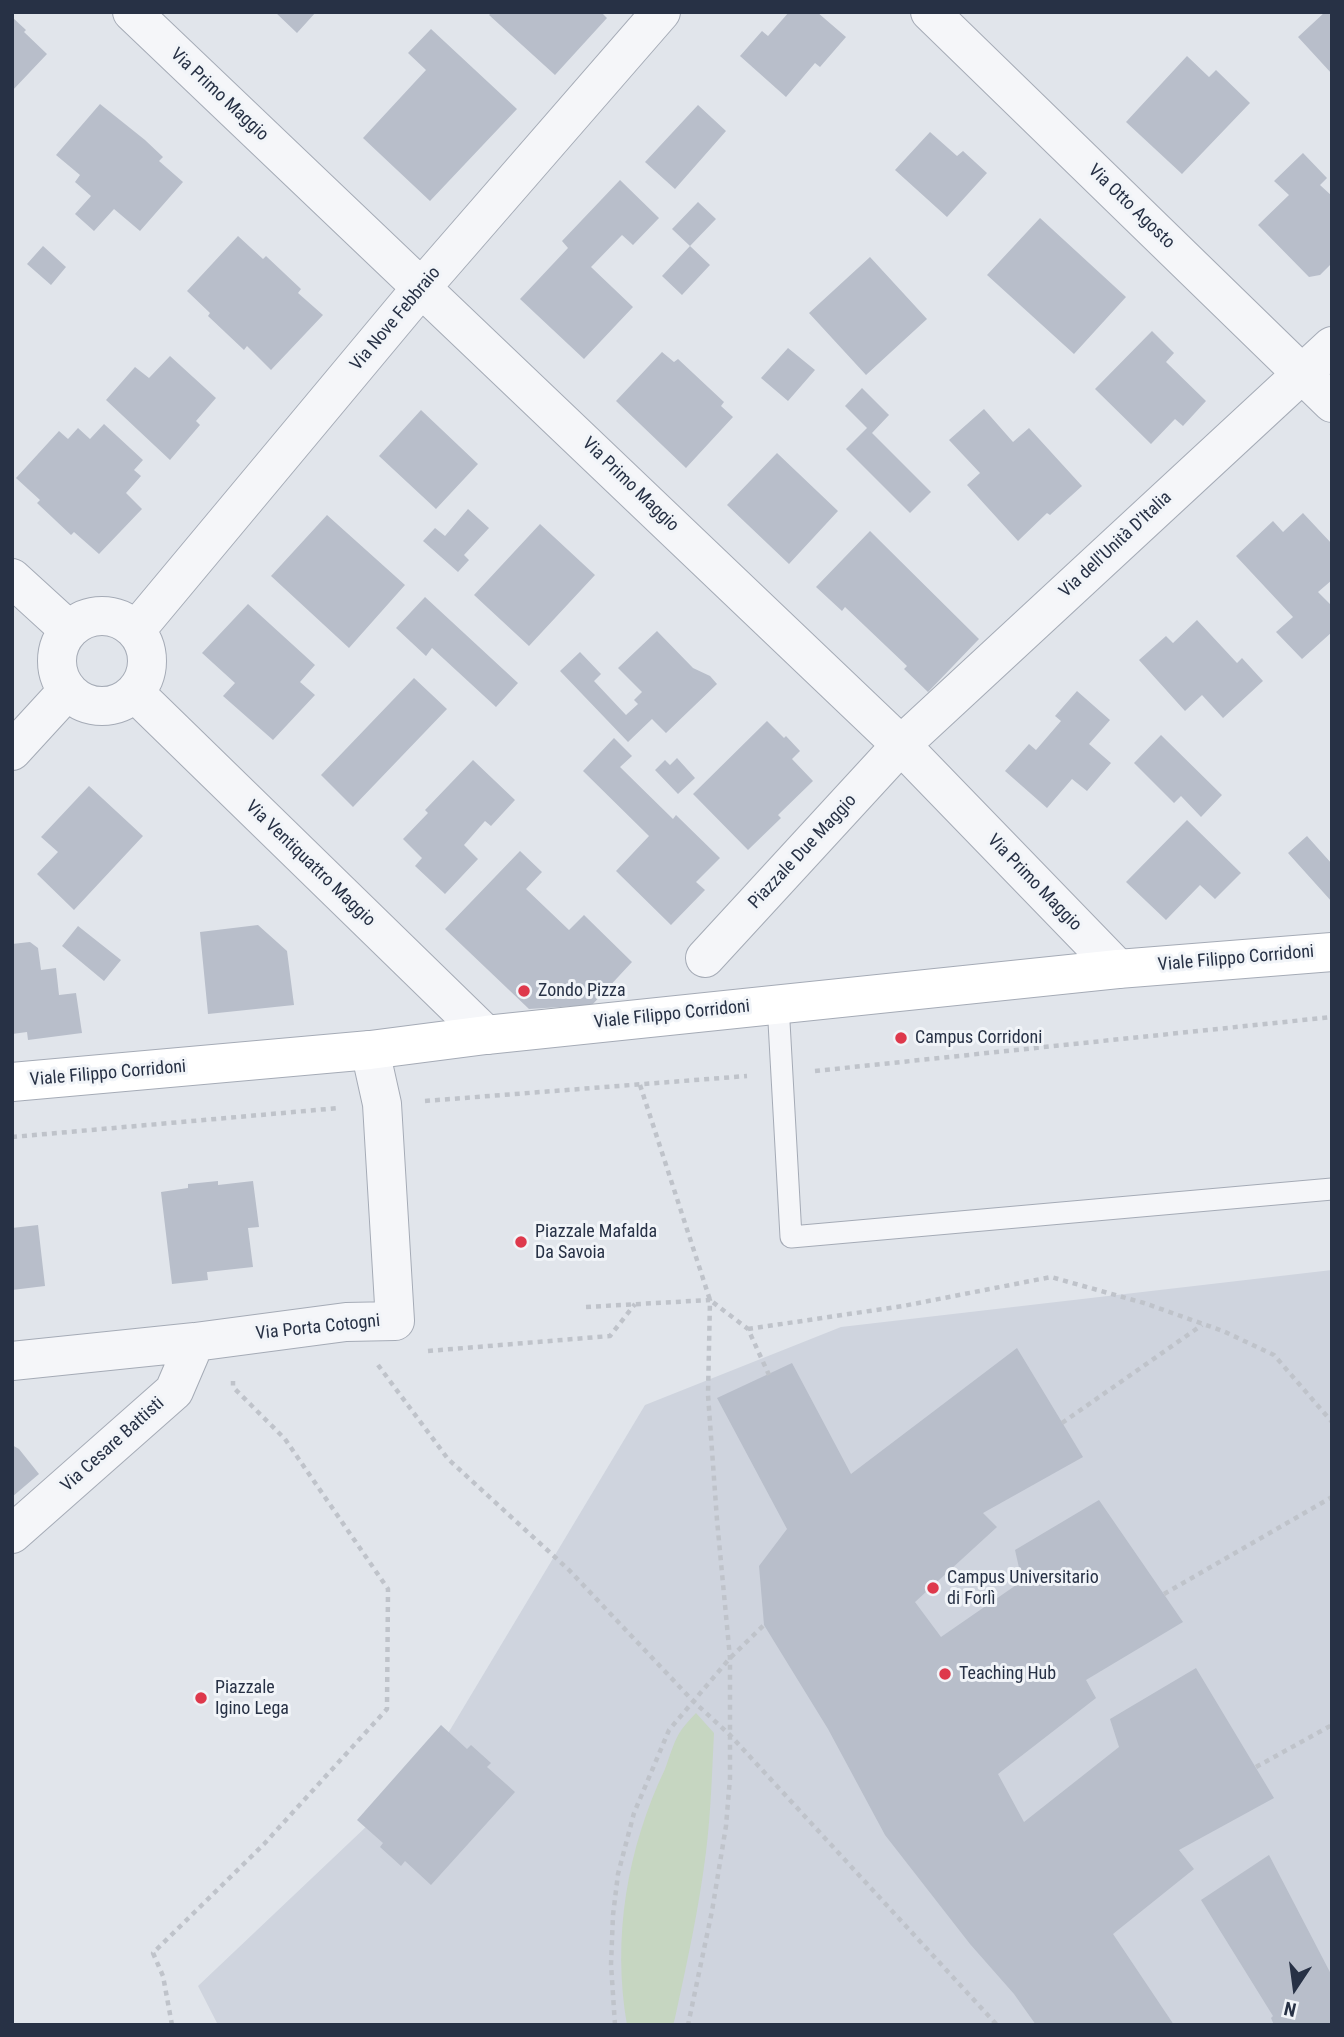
<!DOCTYPE html>
<meta charset="utf-8">
<style>
body{margin:0}
#map{position:relative;width:1344px;height:2037px;overflow:hidden;background:#e1e5eb;font-family:"Roboto Condensed",sans-serif}
canvas{display:block}
.frame{position:absolute;inset:0;border:14px solid #273145;pointer-events:none}
.north{position:absolute;left:1260px;top:1953px;width:70px;height:70px;-webkit-text-stroke:5px #f1f4f8;paint-order:stroke;rotate:193deg;font-size:19px;font-weight:700;line-height:28px;text-align:center;color:#273145}
.north::after{content:'';display:block;margin:auto;width:24px;height:32px;background:#273145;clip-path:polygon(50% 0,100% 100%,50% 72%,0 100%)}
</style>
<div id="map">
<canvas width="1344" height="2037"></canvas>
<div class="frame"></div>
<div class="north">N</div>
</div>
<script>
const g = document.querySelector('canvas').getContext('2d');
g.lineJoin = 'round';
function paint(path, color) { g.fillStyle = color; g.fill(path, 'evenodd'); }
function stroke(path, color, width, dash) { g.strokeStyle = color; g.lineWidth = width; g.lineCap = dash ? 'butt' : 'round'; g.setLineDash(dash || []); g.stroke(path); }
function write(font, color, halo, rows, align = 'center') {
  g.font = font + ' "Roboto Condensed",sans-serif'; g.lineWidth = 6; g.setLineDash([]); g.textBaseline = 'middle'; g.strokeStyle = halo; g.fillStyle = color; for (const [text, x, y, turn = 0] of rows) {
    g.save(); g.translate(x, y); g.rotate((+turn || 0) * Math.PI / 180); g.textAlign = isNaN(turn) ? turn : align; if (halo) g.strokeText(text, 0, 0); g.fillText(text, 0, 0); g.restore();
  }
}
paint(new Path2D(`
 M1332,1270v755h-1114l-20,-39 228,-216 219,-365 196,-78z`), '#cfd4de');
paint(new Path2D(`
 M696,1713l18,20c-2,39 -3,79 -8,119 -7,56 -19,111 -31,166l-2,7h-46c-15,-88 0,-176 38,-256 5,-13 9,-29 17,-40 4,-5 9,-11 14,-16z`), '#c6d6c1');
paint(new Path2D(`
 M275,12h41l-19,21z
 M492,12h109l6,6 -52,57 -66,-60z
 M789,12h28l29,25 -26,30 -5,-4 -29,34 -46,-41 22,-25 6,5z
 M1325,12h7v62l-34,-37z
 M12,17l14,13 -2,2 23,22 -35,37z
 M431,29l86,80 -87,92 -67,-63 63,-68 -18,-17z
 M1187,56l22,21 7,-7 34,33 -68,71 -56,-52z
 M100,104l45,36 18,17 -4,4 24,21 -43,49 -26,-22 -20,22 -19,-17 16,-18 -16,-14 5,-7 -24,-20z
 M698,105l28,26 -51,58 -30,-27z
 M930,132l27,24 6,-5 24,22 -40,44 -52,-47z
 M1303,153l24,25 -7,7 12,11v67l-12,12 -11,2 -51,-52 31,-30 -15,-14z
 M620,180l39,38 -26,27 -11,-10 -31,32 42,40 -49,52 -64,-60 48,-51 -6,-7z
 M698,202l18,17 -26,27 -18,-17z
 M1040,218l86,79 -52,57 -87,-79z
 M238,236l25,23 3,-3 35,33 -3,4 25,22 -52,55 -24,-24 -3,4 -36,-34 2,-3 -23,-22z
 M43,246l23,21 -15,18 -24,-21z
 M690,246l20,19 -28,30 -20,-19z
 M870,257l57,62 -61,56 -57,-62z
 M1152,331l22,22 -8,9 40,39 -23,25 -8,-7 -24,25 -56,-55z
 M788,348l27,22 -27,31 -27,-23z
 M662,352l12,10 4,-3 46,43 -3,4 12,11 -47,51 -70,-67z
 M170,356l46,42 -20,23 4,4 -30,35 -64,-60 29,-33 14,11z
 M862,388l27,27 -17,18 59,59 -21,21 -64,-64 21,-21 -22,-22z
 M984,409l29,33 16,-14 53,58 -32,29 -3,-2 -29,28 -51,-56 13,-12 -31,-33z
 M421,410l57,54 -42,45 -57,-53z
 M104,424l39,36 -9,10 7,6 -15,17 16,16 -43,45 -25,-22 -3,3 -34,-32 3,-3 -24,-22 43,-47 9,8 10,-11 12,11z
 M777,453l61,58 -49,53 -62,-59z
 M468,509l21,19 -25,27 5,5 -11,12 -35,-31 12,-13 10,8z
 M1303,513l29,31v36l-14,12 14,14v26l-30,27 -26,-27 17,-15 -57,-61 37,-35 10,11z
 M327,515l78,70 -56,63 -78,-72z
 M540,524l55,51 -66,71 -55,-51z
 M870,531l109,108 -51,53 -24,-23 3,-3 -62,-59 -3,4 -26,-24z
 M425,597l93,86 -22,24 -64,-59 -6,8 -30,-28z
 M248,604l67,61 -15,17 15,13 -42,45 -50,-44 12,-13 -33,-30z
 M1197,620l40,43 5,-5 21,23 -40,37 -21,-23 -17,16 -46,-51 27,-24 7,7z
 M657,631l36,37 17,8 7,8 -51,49 -14,-14 -24,23 -68,-71 20,-19 21,22 -7,7 32,34 12,-11 -4,-4 8,-8 -24,-24z
 M414,678l33,31 -94,98 -32,-32z
 M1077,691l33,29 -21,24 22,19 -24,28 -15,-12 -25,29 -42,-37 24,-27 7,6 25,-29 -6,-5z
 M767,721l17,17 2,-2 14,15 -8,8 21,22 -35,34 3,3 -33,32 -55,-56z
 M1161,735l61,60 -21,22 -20,-21 -7,7 -40,-40z
 M614,738l18,18 -12,11 53,52 3,-4 44,43 -24,24 9,8 -34,35 -55,-54 33,-35 -66,-65z
 M677,758l18,20 -17,16 -23,-24 10,-10 5,5z
 M473,760l42,40 -24,26 -6,-5 -21,24 14,14 -33,35 -30,-28 7,-8 -19,-19 25,-26 -3,-3z
 M89,786l54,50 -69,74 -37,-36 21,-22 -17,-15z
 M1187,820l54,53 -26,26 -15,-14 -34,35 -40,-38z
 M1307,836l25,28v38l-44,-49z
 M520,851l22,21 -16,17 43,41 15,-15 48,47 -40,43 -63,4 -84,-80z
 M258,925l29,26 7,54 -86,9 -8,-82z
 M78,926l43,34 -17,21 -42,-35z
 M30,942l8,6 3,22 15,-2 3,27 17,-2 6,40 -54,7 -1,-8 -15,2v-90z
 M218,1181v4l35,-4 6,46 -11,1 5,39 -46,5 1,8 -36,4 -11,-92 27,-4v-4z
 M38,1225l7,61 -33,4v-62z
 M1017,1348l66,109 -100,56 14,14 -82,75 26,35 81,-56 -7,-31 84,-50 84,122 -97,58 10,18 -98,76 26,48 95,-75 -9,-28 86,-51 78,130 -95,52 15,19 -81,65 61,91h-138l-22,-31 -44,-50 -85,-109 -57,-106 -64,-104 -5,-59 28,-37 -70,-131 75,-35 59,111z
 M12,1445l7,4 20,25 -27,23z
 M441,1725l26,24 4,-4 20,18 -4,4 28,25 -84,93 -26,-24 -4,5 -21,-19 3,-4 -26,-23z
 M1269,1855l63,121v49h-58l-3,-7 2,-2 -72,-116z`), '#b8beca');
const service = new Path2D(`
 M778,1004l13,233 541,-48`);
const minor = new Path2D(`
 M132,12l769,733 217,224
 M930,12l402,391
 M12,578l57,52
 M57 661a45 45 0 1 1 90 0a45 45 0 1 1-90 0Z
 M136,630l286,-343 239,-275
 M135,693l351,342
 M12,751l55,-60
 M705,958l196,-213 431,-399
 M12,1361l183,-19 151,-20 49,-1 -13,-217 -12,-54
 M12,1534l162,-143 21,-49`);
const secondary = new Path2D(`
 M12,1082l358,-32 116,-15 632,-66 214,-17`);
stroke(service, '#a5abb6', 23);
stroke(minor, '#a5abb6', 40);
stroke(secondary, '#a5abb6', 40);
stroke(new Path2D(`
 M815,1071l517,-54
 M640,1085l70,215 38,29 21,46
 M425,1101l322,-25
 M12,1137l327,-29
 M586,1307l124,-7 -2,95 9,125 13,138v120l-4,48 -14,85 -24,114
 M748,1329l155,-23 148,-29 93,26 79,28 51,24 58,67
 M428,1351l182,-15 25,-32
 M378,1365l70,94 121,111 124,131 37,34 267,290
 M1062,1423l140,-98
 M1164,1594l168,-97
 M1256,1767l76,-42
 M172,2025l-9,-49 -10,-23 111,-109 123,-135 1,-120 -103,-150 -52,-52v-6
 M615,2025l-4,-61 2,-49 5,-41 16,-61 35,-83 61,-72 34,-33`), '#bfc3ca', 4.5, [5, 5]);
stroke(service, '#f5f6f9', 21);
stroke(minor, '#f5f6f9', 38);
stroke(secondary, '#fff', 38);
for (const [x, y, r, color] of [
 [524,991,7,"#de394c"],
 [901,1038,7,"#de394c"],
 [521,1242,7,"#de394c"],
 [933,1588,7,"#de394c"],
 [945,1674,7,"#de394c"],
 [201,1698,7,"#de394c"]
]) { const dot = new Path2D(); dot.arc(x, y, r, 0, 2 * Math.PI); g.fillStyle = color; g.fill(dot); stroke(dot, '#f1f4f8', 2.5); }
write('18px', '#273145', '#f1f4f8', [
 ["Via Primo Maggio",219,95,43],
 ["Via Otto Agosto",1131,207,44],
 ["Via Nove Febbraio",396,319,-50],
 ["Via Primo Maggio",630,485,44],
 ["Via dell'Unità D'Italia",1116,545,-43],
 ["Piazzale Due Maggio",803,852,-47],
 ["Via Ventiquattro Maggio",310,864,44],
 ["Via Primo Maggio",1034,883,46],
 ["Viale Filippo Corridoni",1236,959,-5],
 ["Viale Filippo Corridoni",672,1015,-6],
 ["Viale Filippo Corridoni",108,1074,-5],
 ["Via Porta Cotogni",318,1328,-6],
 ["Via Cesare Battisti",113,1445,-42]
]);
write('18px', '#273145', '#f1f4f8', [
 ["Zondo Pizza",538,991],
 ["Campus Corridoni",915,1038],
 ["Piazzale Mafalda",535,1232],
 ["Da Savoia",535,1253],
 ["Campus Universitario",947,1578],
 ["di Forlì",947,1599],
 ["Teaching Hub",959,1674],
 ["Piazzale",215,1688],
 ["Igino Lega",215,1709]
], 'left');
</script>
